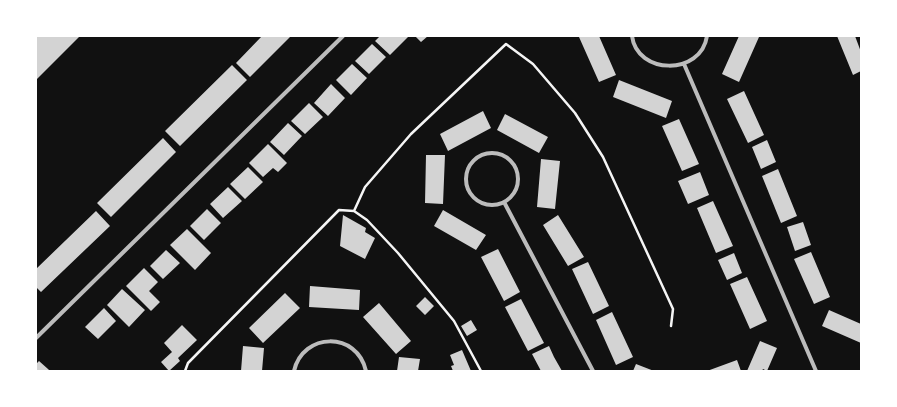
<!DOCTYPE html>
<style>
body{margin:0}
#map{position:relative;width:897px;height:407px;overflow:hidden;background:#111;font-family:Cabin,sans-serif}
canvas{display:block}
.frame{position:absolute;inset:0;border:37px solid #fff;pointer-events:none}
</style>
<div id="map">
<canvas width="897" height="407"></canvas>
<div class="frame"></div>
</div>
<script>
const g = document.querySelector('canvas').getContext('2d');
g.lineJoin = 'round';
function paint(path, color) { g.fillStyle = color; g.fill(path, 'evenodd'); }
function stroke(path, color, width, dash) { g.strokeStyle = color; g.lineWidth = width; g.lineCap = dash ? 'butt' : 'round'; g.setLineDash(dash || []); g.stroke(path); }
paint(new Path2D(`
 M36,36h44l-44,44z
 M262,36h29l-41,41 -14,-14z
 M380,36h27l1,1 -18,18 -15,-14z
 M415,36h13l-7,6z
 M582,36h17l17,39 -17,7 -20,-45z
 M739,36l20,1 -20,45 -17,-8z
 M837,36h18l6,16v19l-8,4z
 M372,44l14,13 -17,17 -14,-13z
 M352,64l15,14 -16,17 -15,-15z
 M232,65l15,15 -67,66 -15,-15z
 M619,80l53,21 -6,17 -53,-21z
 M331,84l14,14 -17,18 -14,-13z
 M744,91l20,44 -16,8 -21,-44z
 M309,103l14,14 -18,17 -14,-13z
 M483,111l8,17 -43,23 -8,-17z
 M505,114l43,23 -9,16 -42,-23z
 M679,119l20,45 -17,7 -20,-45z
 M288,123l14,13 -18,19 -14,-13z
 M163,138l13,14 -65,65 -14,-14z
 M767,140l9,22 -15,7 -9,-22z
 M268,144l19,19 -9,9 -5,-4 -10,9 -14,-14z
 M426,155h19l-2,49 -18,-1z
 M541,159l19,2 -5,48 -18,-2z
 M248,167l15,15 -18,17 -15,-15z
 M778,169l19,47 -16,7 -19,-47z
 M700,172l9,23 -21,9 -10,-23z
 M228,187l14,14 -19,17 -13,-14z
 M713,201l20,45 -17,7 -19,-45z
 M207,209l14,14 -17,17 -14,-14z
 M443,210l43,25 -10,15 -42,-24z
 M96,211l14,15 -69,66 -5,-5v-18z
 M343,215l23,13 -1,4 10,6 -10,21 -25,-13z
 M558,215l26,42 -16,9 -25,-41z
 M803,222l8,23 -16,6 -8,-24z
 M187,229l24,24 -16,17 -25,-25z
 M498,249l22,43 -16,9 -23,-44z
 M166,250l14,13 -17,16 -13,-13z
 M811,252l19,45 -16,7 -20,-45z
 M734,253l8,20 -15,7 -9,-20z
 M588,262l21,44 -16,8 -21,-45z
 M144,268l14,14 -9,9 11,11 -9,9 -25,-25z
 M747,277l20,44 -17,8 -20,-45z
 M310,286l50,4 -1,20 -50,-3z
 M122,289l23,21 -16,17 -22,-22z
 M285,293l15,15 -37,35 -14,-15z
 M425,297l9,9 -9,9 -9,-9z
 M521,299l23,44 -16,8 -23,-44z
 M379,303l32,38 -15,13 -33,-37z
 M104,308l12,13 -18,18 -13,-12z
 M829,310l32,14v19l-39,-17z
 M612,312l21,45 -17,8 -20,-45z
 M471,320l6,10 -10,6 -6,-10z
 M182,325l15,15 -19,18 2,3 -11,10 -8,-9 11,-10 -8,-9z
 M760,341l17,7 -10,23 -4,-2 -1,2h-15z
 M243,346l21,2 -2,23h-21z
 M549,346l5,11 8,14h-21l-9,-17z
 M462,350l9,21h-18l-2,-5 3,-1 -4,-10z
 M399,357l21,2 -2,12h-21z
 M737,360l4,11h-34z
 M39,361l9,8 2,2h-14v-7z
 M636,364l18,7h-21z`), '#d3d3d3');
stroke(new Path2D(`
 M354,211l11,-24 46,-53 95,-90 27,20 42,49 28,44 70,152 -2,17
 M185,371l3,-8 151,-153 15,1 13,9 31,33 56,68 27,50`), '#f5f5f5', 2.5);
stroke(new Path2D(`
 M632,36c5,39 69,40 75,0
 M684,64l132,307
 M466 179a26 26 0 1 1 52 0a26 26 0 1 1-52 0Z
 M504,202l89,169
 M36,338l307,-302
 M294,371c9,-39 63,-40 72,0`), '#bcbcbc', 4);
</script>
